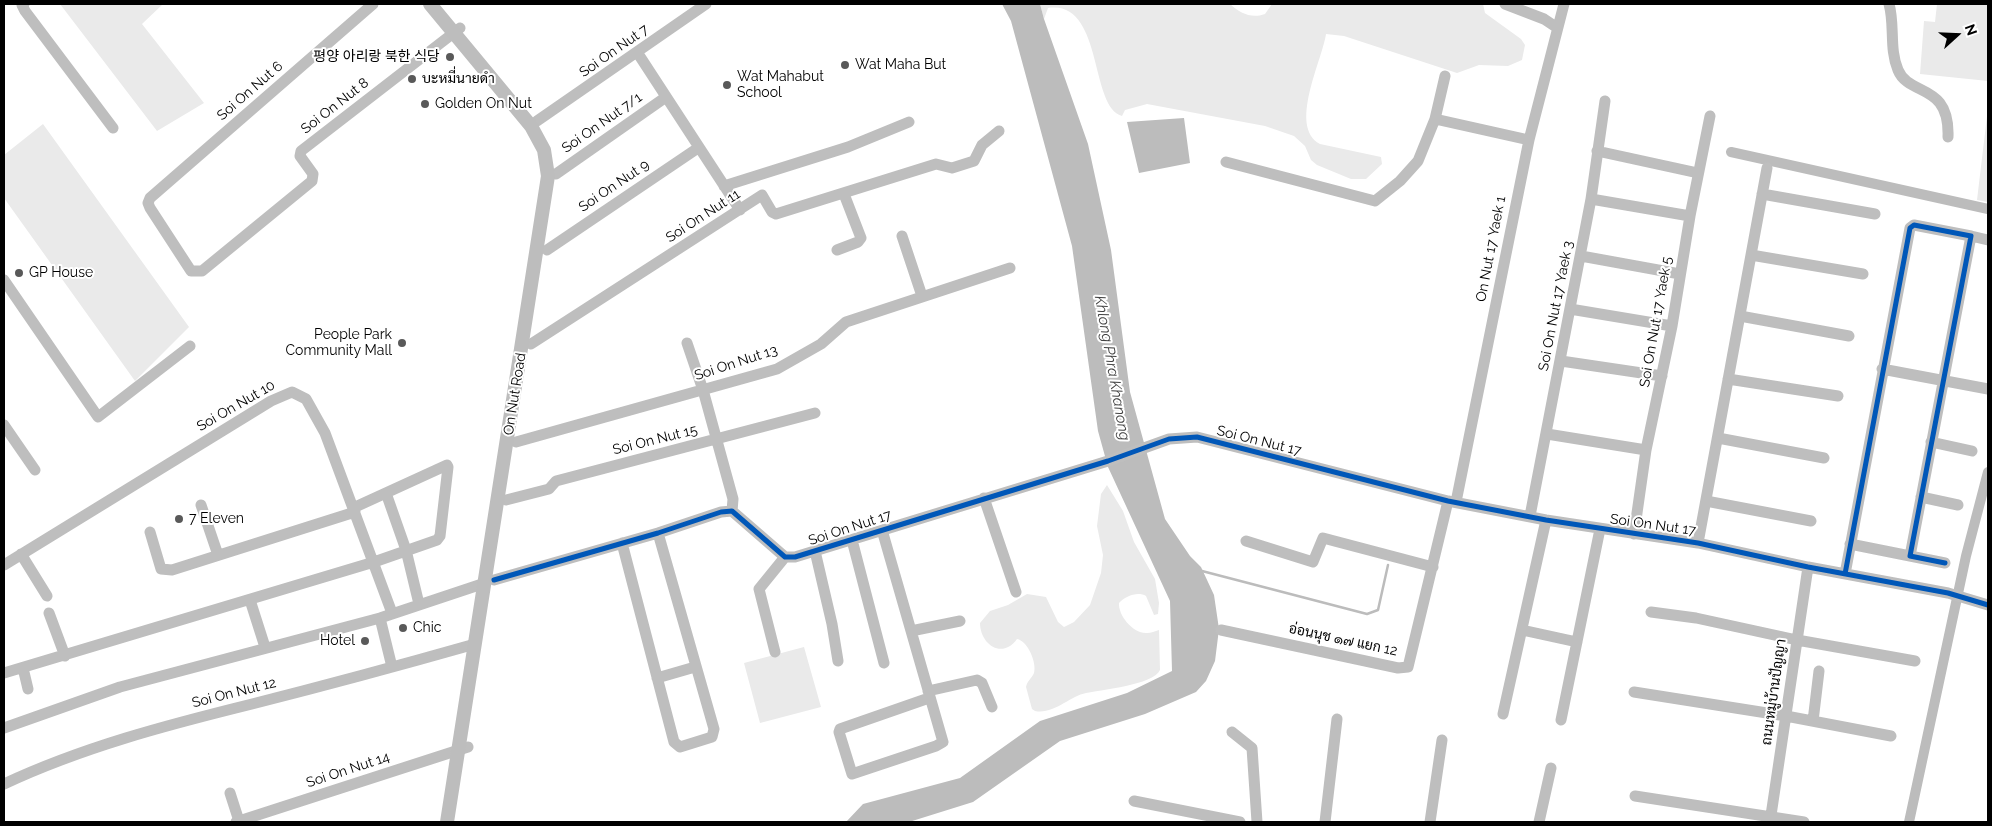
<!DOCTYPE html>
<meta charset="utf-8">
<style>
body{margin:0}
#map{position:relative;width:1992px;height:826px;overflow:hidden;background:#fff;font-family:Raleway,sans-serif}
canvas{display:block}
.frame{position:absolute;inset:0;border:5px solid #000;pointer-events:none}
.north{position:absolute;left:1932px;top:10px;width:50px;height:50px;-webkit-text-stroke:4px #fff;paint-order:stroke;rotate:70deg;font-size:14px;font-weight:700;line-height:20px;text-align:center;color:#000}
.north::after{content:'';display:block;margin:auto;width:18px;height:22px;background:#000;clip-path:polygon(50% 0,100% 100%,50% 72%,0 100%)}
</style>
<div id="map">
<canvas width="1992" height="826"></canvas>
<div class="frame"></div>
<div class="north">N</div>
</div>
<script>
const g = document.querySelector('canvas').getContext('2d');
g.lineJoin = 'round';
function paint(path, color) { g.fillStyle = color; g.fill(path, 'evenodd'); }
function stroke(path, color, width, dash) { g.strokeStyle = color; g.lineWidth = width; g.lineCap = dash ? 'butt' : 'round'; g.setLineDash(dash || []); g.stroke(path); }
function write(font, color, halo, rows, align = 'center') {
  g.font = font + ' Raleway,"Noto Sans KR",Sarabun,sans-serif'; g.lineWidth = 4; g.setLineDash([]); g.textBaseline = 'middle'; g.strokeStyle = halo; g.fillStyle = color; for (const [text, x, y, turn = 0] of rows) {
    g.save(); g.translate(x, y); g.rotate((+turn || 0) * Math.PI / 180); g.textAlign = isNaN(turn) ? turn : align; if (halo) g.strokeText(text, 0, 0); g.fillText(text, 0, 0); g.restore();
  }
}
paint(new Path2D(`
 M60,4h103l-21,20 62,79 -47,28z
 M1040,4h190c10,9 21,15 35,10l7,-10h211l2,9 36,26 4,6 -3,15 -14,6 -29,-1 -22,8 -113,-37 -18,-2c-4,27 -38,93 -6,110l61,13 1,7 -16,15h-15l-34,-14 -6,-5 -6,-14 -11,-10 -29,-10 -118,-22 -22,6 -3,6c-33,-9 -18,-116 -74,-108l-4,11z
 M1937,4h51v77l-68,-7 4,-53 11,1z
 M1988,108v94l-11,-2z
 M43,124l146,203 -54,54 -131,-183v-43z
 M1107,485l16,26 11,31 21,37 4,24 -1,11 -4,1 -8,-19c-8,-5 -21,0 -27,7 -1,12 14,31 28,30 4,0 8,-2 12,-3l1,40c-7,15 -59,20 -74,23 -16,3 -33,22 -51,18l-3,-2 -6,-22c1,-6 6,-9 8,-14 3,-10 -6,-32 -17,-34 -15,21 -37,5 -37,-16l10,-12 18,-6 19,-11 19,3 12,25 6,5 10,-5 16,-17 11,-32 2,-18 -6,-29 4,-32z
 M804,647l17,60 -61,16 -16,-60z`), '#eaeaea');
paint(new Path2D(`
 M1002,4h38l4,15 44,125 23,106 19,142 35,127 25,37 11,11 13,28 5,34 -4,32 -9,20 -10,11 -51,22 -85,27 -87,61 -64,20h-63l17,-18 97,-26 80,-57 87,-28 45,-22 -2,-70 -62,-134 -10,-36 -26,-185 -61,-225z
 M1184,118l6,45 -51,10 -12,-51z`), '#bcbcbc');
stroke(new Path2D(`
 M1202,571l165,43 11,-4 10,-45`), '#bcbcbc', 2.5);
stroke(new Path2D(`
 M1731,152l257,57
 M1909,822l57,-266 22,-84`), '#bcbcbc', 10);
stroke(new Path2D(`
 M24,4l-2,1 3,6 88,117
 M373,4l-223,194 -2,5 2,5 41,63h11l110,-90 1,-7 -13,-18 1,-5 159,-123
 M1505,4l39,15 12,8
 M1889,4c6,21 0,45 9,66 11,27 52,12 50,67
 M637,52l103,158
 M1435,119l10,-43
 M537,121l169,-117
 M1597,151l101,22
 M1226,162l149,39 25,-20 18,-20 17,-42 94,21
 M556,174l110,-77
 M724,186l124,-39 61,-25
 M1762,194l113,20
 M1591,199l99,17
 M902,236l20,60
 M1971,236l17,4
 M547,250l151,-102
 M837,250l21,-8 3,-4 -17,-44
 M1751,255l112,19
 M1581,256l99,18
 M4,280l94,137 92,-71
 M1570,309l102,17
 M1740,316l109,20
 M687,343l16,47 30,109 -1,12
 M531,344l231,-149 10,17 4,2 160,-50 16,4 22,-7 8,-16 17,-14
 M1561,361l101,15
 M1882,369l106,20
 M1728,379l110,17
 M4,425l31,45
 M1547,434l99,16
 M1718,438l106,20
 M516,442l261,-73 44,-25 25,-22 164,-54
 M1931,442l41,9
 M386,493l20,57 13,54
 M1921,497l37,8
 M984,498l32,94
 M506,500l43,-11 7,-8 259,-68
 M1706,501l105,20
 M1456,502l73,-362 35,-136
 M201,505l17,50
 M1530,516l61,-317 14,-98
 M882,530l61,212 -7,4 -84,28 -13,-42 1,-3 89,-31
 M150,532l11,37 11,1 183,-58
 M1634,534l12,-84 26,-124 18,-110 20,-100
 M852,540l32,123
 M1246,541l67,21 10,-24 110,29
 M622,543l52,199 6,5 32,-10 2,-8 -56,-196
 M1698,543l69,-375
 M1850,544l60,12
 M815,551l17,73 6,37
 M21,554l26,42
 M4,565l267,-164 21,-9 14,7 19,34 67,180
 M1845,574l65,-346 4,-3 57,11 -61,320 35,7
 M494,580l164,-47 63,-21 11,-1 53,46h10l313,-96 61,-22 28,-2 251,64 98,19 152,23 110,24 140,26 40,12
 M250,600l15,47
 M1651,612l45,6 101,22 118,21
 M49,613l16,43
 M380,618l12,49
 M1221,630l177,38 10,-1 40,-166
 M1522,630l55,12
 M911,631l49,-10
 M775,652l-16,-63 26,-32
 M23,668l5,21
 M4,673l370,-111 63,-22 3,-4 8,-69 -1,-2 -94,43
 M657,678l38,-11
 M928,691l49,-11 5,3 10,24
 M1634,692l152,24 105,20
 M1503,714l43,-194
 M1561,720l39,-191
 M1813,721l6,-50
 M4,728l116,-41 260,-69 105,-35
 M1232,732l20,16 5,74
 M4,784c79,-37 163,-59 248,-80 75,-19 149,-39 223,-60
 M230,793l9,28
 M1635,796l169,26
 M1134,801l106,21
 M236,822l232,-75
 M1325,822l12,-103
 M1430,822l12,-82
 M1539,822l12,-54
 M1770,822l38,-255`), '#bebebe', 11);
stroke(new Path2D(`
 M430,4l101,122 13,24 4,26 -101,646`), '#bdbdbd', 14);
stroke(new Path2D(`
 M1845,574l65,-346 4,-3 57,11 -61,320 35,7
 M494,580l164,-47 63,-21 11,-1 53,46h10l313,-96 61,-22 28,-2 251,64 98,19 152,23 110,24 140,26 40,12`), '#0057b8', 5);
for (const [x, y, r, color] of [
 [450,57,5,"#595959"],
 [845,65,5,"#595959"],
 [412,79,5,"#595959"],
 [727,85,5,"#595959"],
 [425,104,5,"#595959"],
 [19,273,5,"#595959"],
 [402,343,5,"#595959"],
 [179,519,5,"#595959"],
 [403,628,5,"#595959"],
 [365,641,5,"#595959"]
]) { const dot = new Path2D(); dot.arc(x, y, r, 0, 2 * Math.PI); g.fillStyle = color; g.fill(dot); stroke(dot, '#fff', 2); }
write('14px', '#000', '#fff', [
 ["Soi On Nut 7",614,51,-35],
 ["Soi On Nut 6",250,91,-41],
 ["Soi On Nut 8",335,106,-38],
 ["Soi On Nut 7/1",602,123,-35],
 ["Soi On Nut 9",614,186,-34],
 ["Soi On Nut 11",703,216,-33],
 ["On Nut 17 Yaek 1",1491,249,-79],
 ["Soi On Nut 17 Yaek 3",1556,306,-79],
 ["Soi On Nut 17 Yaek 5",1656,322,-80],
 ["Soi On Nut 13",736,363,-18],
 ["On Nut Road",515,394,-81],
 ["Soi On Nut 10",236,406,-30],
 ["Soi On Nut 15",655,440,-14],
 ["Soi On Nut 17",1259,441,14],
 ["Soi On Nut 17",1653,525,8],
 ["Soi On Nut 17",850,528,-18],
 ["อ่อนนุช ๑๗ แยก 12",1343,640,12],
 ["ถนนหมู่บ้านปัญญา",1774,692,-82],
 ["Soi On Nut 12",234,693,-14],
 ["Soi On Nut 14",348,770,-18]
]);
write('14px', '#000', '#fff', [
 ["평양 아리랑 북한 식당",440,57,"right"],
 ["Wat Maha But",855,65],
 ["Wat Mahabut",737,77],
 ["School",737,93],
 ["บะหมี่นายดำ",422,79],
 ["Golden On Nut",435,104],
 ["GP House",29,273],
 ["People Park",392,335,"right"],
 ["Community Mall",392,351,"right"],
 ["7 Eleven",189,519],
 ["Chic",413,628],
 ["Hotel",355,641,"right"]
], 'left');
write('italic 15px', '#414141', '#fff', [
 ["Khlong Phra Khanong",1112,368,80]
]);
</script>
